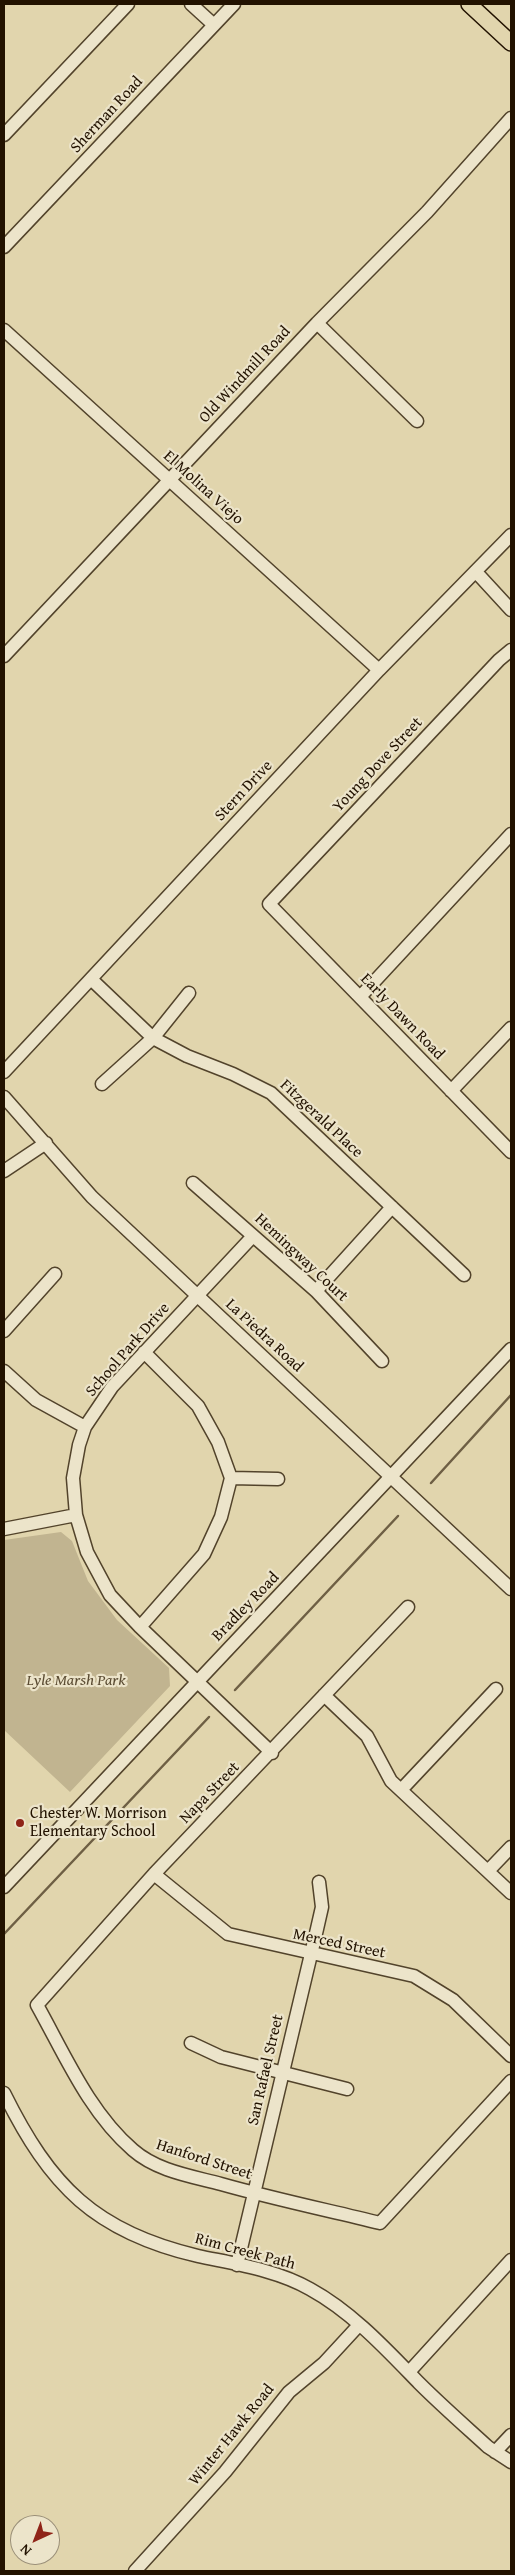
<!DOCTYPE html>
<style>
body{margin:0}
#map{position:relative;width:515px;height:2575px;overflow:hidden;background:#e1d5ad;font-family:"Gentium Book Plus",serif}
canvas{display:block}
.frame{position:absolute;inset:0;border:5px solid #221200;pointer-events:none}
.north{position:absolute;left:10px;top:2515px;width:50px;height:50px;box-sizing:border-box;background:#ece4ca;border:1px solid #9b9079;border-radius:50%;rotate:223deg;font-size:14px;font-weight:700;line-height:20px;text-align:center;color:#221200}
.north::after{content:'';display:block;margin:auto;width:18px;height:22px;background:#8f2418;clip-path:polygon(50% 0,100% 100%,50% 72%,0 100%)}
</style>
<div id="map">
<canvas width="515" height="2575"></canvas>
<div class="frame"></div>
<div class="north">N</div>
</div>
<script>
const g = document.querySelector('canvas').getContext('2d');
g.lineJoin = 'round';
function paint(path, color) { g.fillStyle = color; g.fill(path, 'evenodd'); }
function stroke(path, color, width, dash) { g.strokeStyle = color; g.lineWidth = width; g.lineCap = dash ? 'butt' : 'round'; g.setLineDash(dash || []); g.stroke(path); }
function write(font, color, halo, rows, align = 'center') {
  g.font = font + ' "Gentium Book Plus",serif'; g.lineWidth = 4.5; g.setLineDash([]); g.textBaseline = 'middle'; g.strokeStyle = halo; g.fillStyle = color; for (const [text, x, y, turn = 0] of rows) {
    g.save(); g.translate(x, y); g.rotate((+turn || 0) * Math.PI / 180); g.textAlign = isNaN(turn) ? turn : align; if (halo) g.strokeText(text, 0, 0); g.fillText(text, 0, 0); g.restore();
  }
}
paint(new Path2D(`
 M61,1532l11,9 16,40 29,39 52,48 1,18 -100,106 -66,-62v-190z`), '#c1b490');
stroke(new Path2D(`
 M431,1483l80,-88
 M235,1690l163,-174
 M4,1934l205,-217`), '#6e5f44', 2.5);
const minor = new Path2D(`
 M191,4l23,21
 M4,135l124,-131
 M4,247l230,-243
 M317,323l100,98
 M4,330l375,340
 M477,573l34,37
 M511,650l-12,10 -230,244 242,248
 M4,656l313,-333 110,-111 84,-94
 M91,979l62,59 34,18 46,18 38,19 193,182
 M360,997l151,-163
 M4,1072l375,-402 132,-135
 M102,1084l51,-46 36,-45
 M451,1091l60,-63
 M4,1097l88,100 419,392
 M4,1171l42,-28
 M193,1183l123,108 66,70
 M253,1236l-141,151 -27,40 -6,18 -6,33 3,37 11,37 23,43 30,32 132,126
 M316,1291l76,-84
 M4,1331l51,-57
 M4,1371l32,29 49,27
 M231,1478l47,1
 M4,1529l72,-14
 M408,1607l-254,267 -117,131c28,50 52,107 96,145 24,21 58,26 88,34 53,15 106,26 159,39l131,-142
 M140,1627l64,-73 17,-37 10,-39 -13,-36 -20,-36 -54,-54
 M324,1695l43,41 24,45 120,112
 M401,1790l95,-101
 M488,1871l23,-24
 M154,1874l74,60 186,42 39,24 58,56
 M4,1887l507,-538
 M191,2043l30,14 126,32
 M4,2093c46,93 91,139 194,163 37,8 79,14 112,33 42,23 76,60 109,94 22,22 46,43 69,64l23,15
 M237,2265l80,-336 5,-22 -3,-25
 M409,2372l102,-112
 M495,2452l16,-17
 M135,2571l90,-99 64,-80 35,-29 35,-38`);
const major = new Path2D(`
 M469,4l42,39`);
stroke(minor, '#52432b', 15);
stroke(major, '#221200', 18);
stroke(minor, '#ece4ca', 12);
stroke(major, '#e1d5ad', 15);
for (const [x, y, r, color] of [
 [20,1823,5,"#8f2418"]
]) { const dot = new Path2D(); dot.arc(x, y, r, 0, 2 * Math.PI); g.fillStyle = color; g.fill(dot); stroke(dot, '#ece4ca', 2); }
write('16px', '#221200', '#ece4ca', [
 ["Sherman Road",107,115,-47],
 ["Old Windmill Road",245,375,-47],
 ["El Molina Viejo",203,488,42],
 ["Young Dove Street",378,765,-47],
 ["Stern Drive",244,791,-47],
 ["Early Dawn Road",402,1017,46],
 ["Fitzgerald Place",321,1119,43],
 ["Hemingway Court",301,1258,43],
 ["La Piedra Road",264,1336,43],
 ["School Park Drive",128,1350,-49],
 ["Bradley Road",246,1607,-46],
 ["Napa Street",210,1793,-46],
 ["Merced Street",339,1944,12],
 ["San Rafael Street",266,2070,-77],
 ["Hanford Street",204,2160,18],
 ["Rim Creek Path",245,2252,15],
 ["Winter Hawk Road",232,2435,-51]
]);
write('italic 16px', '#5a4b32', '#ece4ca', [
 ["Lyle Marsh Park",76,1681]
]);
write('16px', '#221200', '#ece4ca', [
 ["Chester W. Morrison",30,1814],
 ["Elementary School",30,1832]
], 'left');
</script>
